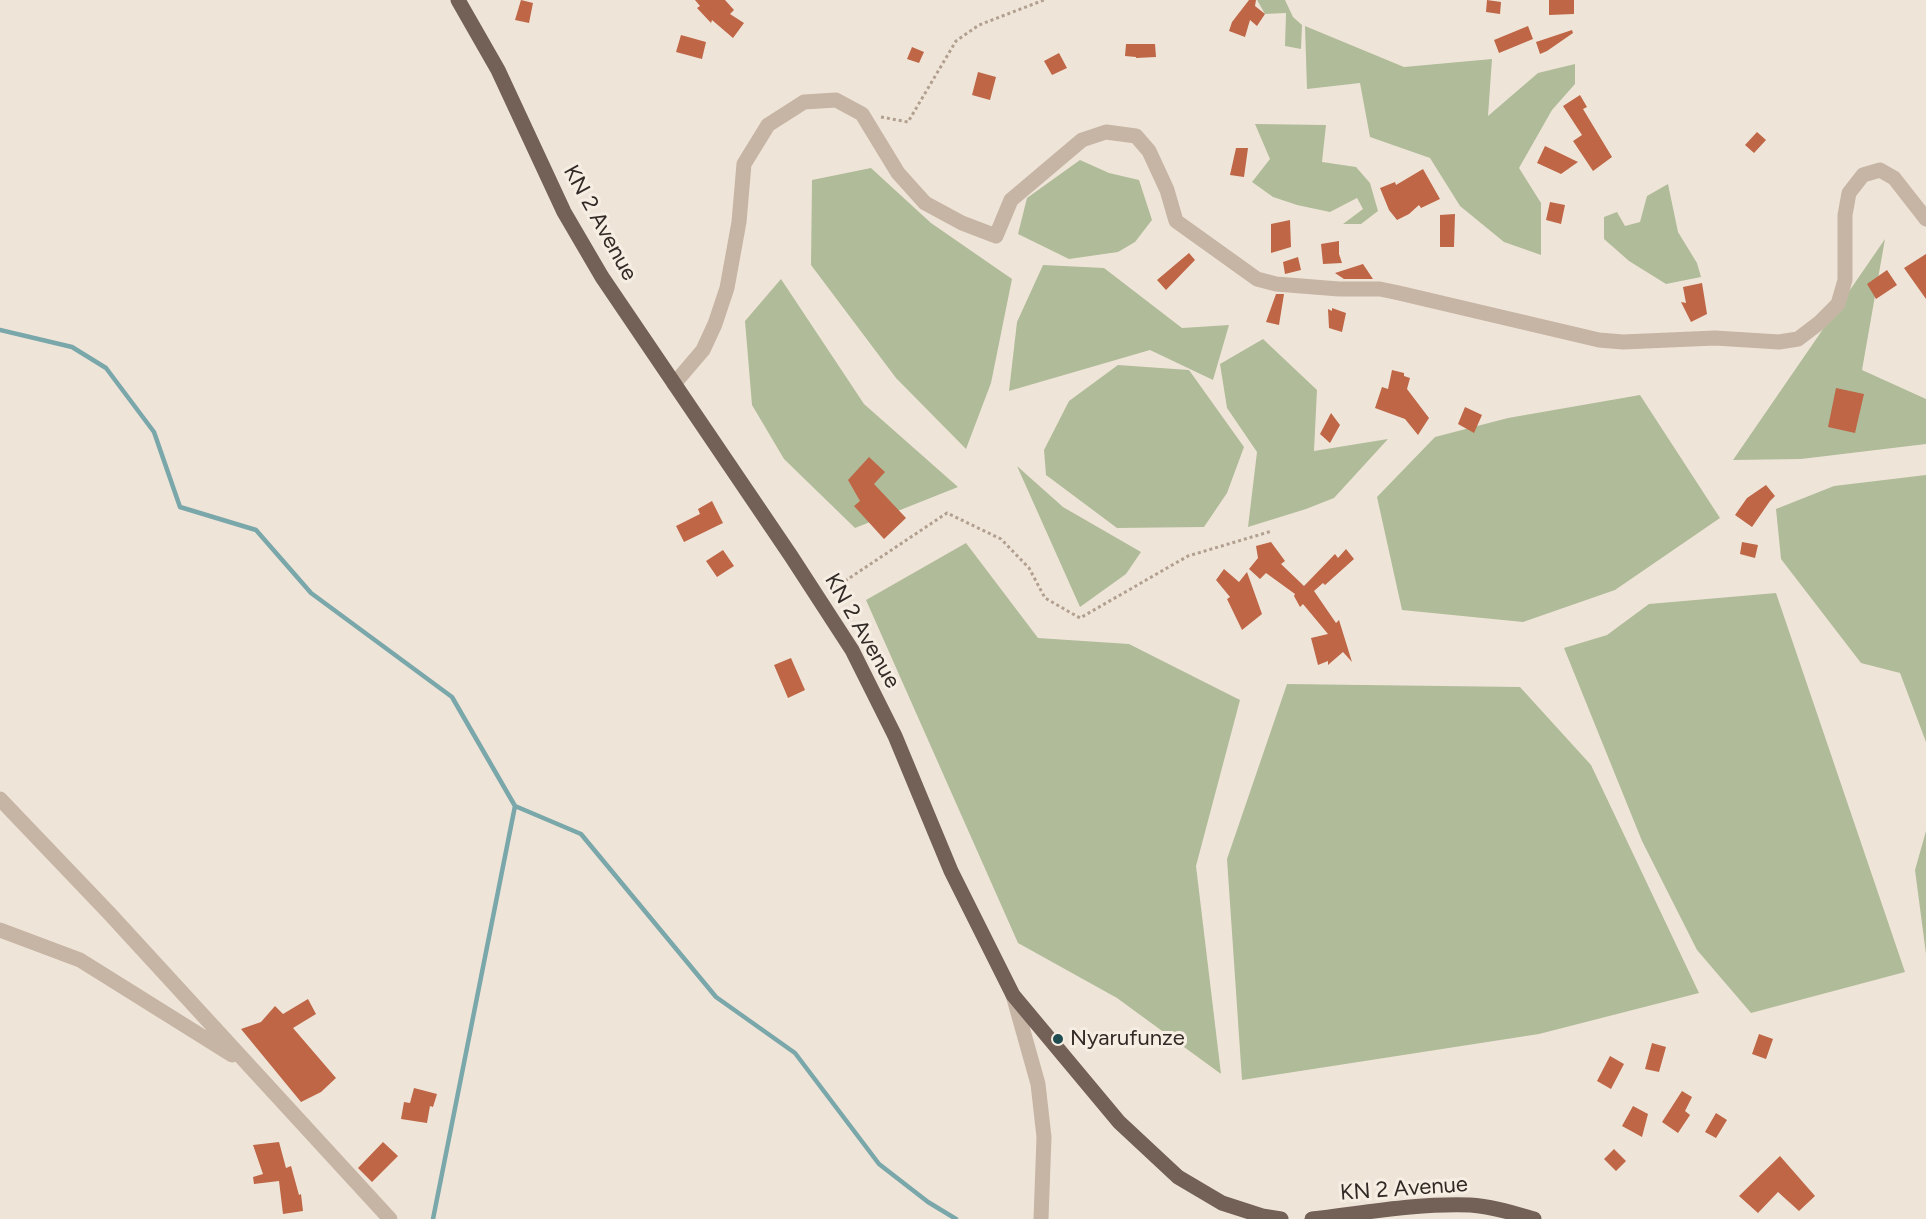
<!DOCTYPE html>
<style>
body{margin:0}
canvas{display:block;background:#efe4d8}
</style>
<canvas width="1926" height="1219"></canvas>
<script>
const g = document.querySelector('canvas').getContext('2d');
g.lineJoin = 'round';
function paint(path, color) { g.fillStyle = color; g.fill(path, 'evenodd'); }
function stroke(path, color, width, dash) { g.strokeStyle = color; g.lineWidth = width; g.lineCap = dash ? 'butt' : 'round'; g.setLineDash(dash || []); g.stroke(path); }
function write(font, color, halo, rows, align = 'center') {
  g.font = font + ' Figtree,sans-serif'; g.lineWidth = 6; g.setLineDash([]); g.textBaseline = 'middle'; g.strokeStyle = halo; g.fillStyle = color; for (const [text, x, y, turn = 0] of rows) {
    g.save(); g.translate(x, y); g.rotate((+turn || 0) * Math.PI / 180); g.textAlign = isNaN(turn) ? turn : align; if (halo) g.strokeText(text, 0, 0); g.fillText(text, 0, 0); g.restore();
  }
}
paint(new Path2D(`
 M1257,0h28l8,17 9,8 -1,24 -16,-3 1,-33 -21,1z
 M1305,26l99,41 88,-8 -4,57 50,-43 37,-9v20l-23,26 -33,58 22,35v52l-37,-13 -44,-36 -30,-48 -60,-21 -10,-54 -53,6z
 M1255,124l71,1 -4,37 34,5 14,16 8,28 -17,13h-18l20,-15 -6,-11 -27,14 -33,-7 -24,-8 -21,-15 18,-23z
 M1080,160l29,13 30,7 13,40 -17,22 -17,10 -49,7 -51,-25 9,-36z
 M871,168l60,55 81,56 -21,104 -25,66 -70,-71 -85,-113 1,-85z
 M1668,184l10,48 19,31 4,14 -35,7 -37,-23 -25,-22v-22l13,-5 8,14 15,-4 7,-26z
 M1885,239l-23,131 64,29v45l-125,15 -68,1z
 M1043,265l61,3 78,60 47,-3 -16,55 -63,-30 -141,41 8,-69z
 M781,279l83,125 94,83 -103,41 -71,-69 -32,-54 -7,-84z
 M1263,339l54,51 -3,61 74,-12 -54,59 -28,11 -58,18 9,-75 -30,-44 -7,-44z
 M1118,365l71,5 55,77 -17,46 -23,34 -87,1 -71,-53 -2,-25 25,-49z
 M1640,395l80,123 -105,72 -92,32 -121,-12 -25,-113 58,-60 73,-19z
 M1017,466l46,41 78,45 -15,22 -46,33z
 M1926,475v267l-26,-69 -39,-10 -80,-104 -5,-50 58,-23z
 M966,543l72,95 91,6 111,56 -44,166 25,208 -104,-76 -99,-55 -152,-343z
 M1776,593l129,379 -154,41 -54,-63 -55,-109 -78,-193 43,-13 42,-31z
 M1287,684l233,3 71,78 108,228 -160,41 -297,46 -15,-221z
 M1926,831v123l-11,-84z`), '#b0bc99');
stroke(new Path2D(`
 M0,330l72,17 34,21 48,64 26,75 76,23 55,63 141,104 63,109 -82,413
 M515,806l66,28 135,163 79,56 84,111 49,38 28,17`), '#79a7aa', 4.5);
paint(new Path2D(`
 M521,0l12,3 -4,20 -14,-3z
 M695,0h30l9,10 -4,4 14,9 -11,15 -21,-18 -1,3 -14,-15 3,-2z
 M1249,0h7l-1,6 10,8 -8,12 -7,-6 -5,17 -16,-6 3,-9z
 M1487,0l14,2 -1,12 -14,-2z
 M1549,0h25v14l-25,1z
 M1528,26l5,13 -34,14 -5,-13z
 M1572,30l1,3 -26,18 -7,3 -4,-12z
 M681,35l25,7 -4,17 -26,-7z
 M1126,44h29l1,13 -20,1v-1l-11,-1z
 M912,47l12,5 -5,11 -12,-4z
 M1059,53l8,15 -15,7 -8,-14z
 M978,72l18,5 -6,23 -18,-5z
 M1580,95l7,12 -4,2 29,48 -19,14 -20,-30 9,-6 -19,-29z
 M1757,132l9,8 -12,13 -9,-8z
 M1545,146l33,16 -17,12 -24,-11z
 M1236,148h12l-4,29 -14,-2z
 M1423,169l17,30 -19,9 -2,-3 -10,9 -12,6 -8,-10 -9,-22 15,-6 1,3z
 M1550,202l15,3 -4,19 -15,-4z
 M1455,214l-1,33h-14v-32z
 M1290,220l1,27 -20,6v-29z
 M1339,241v13l3,9 -19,1 -2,-20z
 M1189,253l6,7 -29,30 -9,-10z
 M1926,254v45l-22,-31z
 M1298,257l3,13 -16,4 -2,-12z
 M1363,264l10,15h-29l-9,-6z
 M1887,270l10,15 -21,14 -9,-15z
 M1702,283l5,31 -16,8 -10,-20 5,1 -3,-16z
 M1276,294h8l-5,31 -13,-3z
 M1332,308l14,5 -4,19 -13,-4 -1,-19 4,2z
 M1392,370l12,3v3l6,2 -3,11 22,29 -11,17 -13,-16 -30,-11 7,-21 6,2z
 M1836,388l28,6 -9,39 -27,-6z
 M1465,407l17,8 -8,18 -16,-9z
 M1331,413l9,12 -10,18 -10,-9z
 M869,457l16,15 -11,12 32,34 -22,21 -30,-33 6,-5 -12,-21z
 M1766,485l9,11 -5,5 -18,26 -17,-12 12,-17z
 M712,501l11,22 -39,19 -8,-16 24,-12 -2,-5z
 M1271,542l14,19 -4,3 23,22 31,-32 3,4 8,-9 8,10 -29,26 -2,-2 -9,8 22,32 3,-3 13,42 -9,-10 -15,13v-4l-10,4 -7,-27 17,-4 -25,-30 -3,3 -6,-11 1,-2 -29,-21 -6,6 -11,-10 9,-11 -2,-12z
 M1742,542l16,3 -3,13 -15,-4z
 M723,550l11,16 -17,11 -11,-16z
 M1224,569l15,13 8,-10 15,42 -20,16 -15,-31 3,-2 -14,-17z
 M791,658l14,32 -17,8 -14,-33z
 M308,999l8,15 -23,14 43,50 -15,14 -20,10 -60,-73 20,-7 14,-16 8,8z
 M1759,1034l14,5 -7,20 -14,-5z
 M1652,1043l14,4 -7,25 -14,-3z
 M1610,1056l14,8 -13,25 -14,-8z
 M414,1088l23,6 -4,13 -3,-1 -3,17 -26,-4 3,-17 6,1z
 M1682,1091l10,6 -7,14 5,4 -12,18 -16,-11z
 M1633,1106l15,8 -6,23 -20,-11z
 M1716,1113l11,7 -11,18 -11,-6z
 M279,1142l7,26 5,-2 8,29 2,-1 2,17 -20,3 -4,-33 -25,3 -1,-7 10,-3 -10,-29z
 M383,1142l15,14 -26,26 -14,-14z
 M1614,1149l12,12 -10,10 -12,-12z
 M1780,1156l35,40 -16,15 -21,-19 -20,21 -19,-17z`), '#be6646');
stroke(new Path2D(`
 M881,117l27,5 48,-81 23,-16 65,-25
 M830,591l117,-78 54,26 28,29 16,30 35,20 108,-62 84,-25`), '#b19f8f', 3, [3, 3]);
stroke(new Path2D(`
 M674,384l29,-34 12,-26 12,-36 12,-66 5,-58 24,-39 36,-23 32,-2 26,14 36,59 27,30 37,20 34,13 15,-36 71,-60 24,-8 30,4 13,15 18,39 9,31 81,58 19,5 63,5h41l19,4 200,47 24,2 92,-4 64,4 19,-3 21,-16 19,-19 7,-24v-65l4,-22 14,-18 17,-5 14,8 32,41
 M0,799l109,114 281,306
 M0,930l80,30 152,95
 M1013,995l25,89 6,53 -3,82`), '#c6b5a5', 15);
stroke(new Path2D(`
 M458,0l40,70 66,142 38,65 189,279 61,94 43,86 56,135 62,124 106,127 59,55 44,26 40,13 19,3
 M1312,1219c52,-6 106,-16 158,-14 21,1 43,8 64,14`), '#736157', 15);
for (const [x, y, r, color] of [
 [1058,1039,6,"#1e4c50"]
]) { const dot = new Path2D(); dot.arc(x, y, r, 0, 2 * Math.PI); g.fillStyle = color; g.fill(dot); stroke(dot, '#f7eee3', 2); }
write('22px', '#322a26', '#f7eee3', [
 ["KN 2 Avenue",600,223,61],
 ["KN 2 Avenue",862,631,60],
 ["KN 2 Avenue",1404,1189,-4]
]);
write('22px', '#322a26', '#f7eee3', [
 ["Nyarufunze",1070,1039]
], 'left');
</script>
